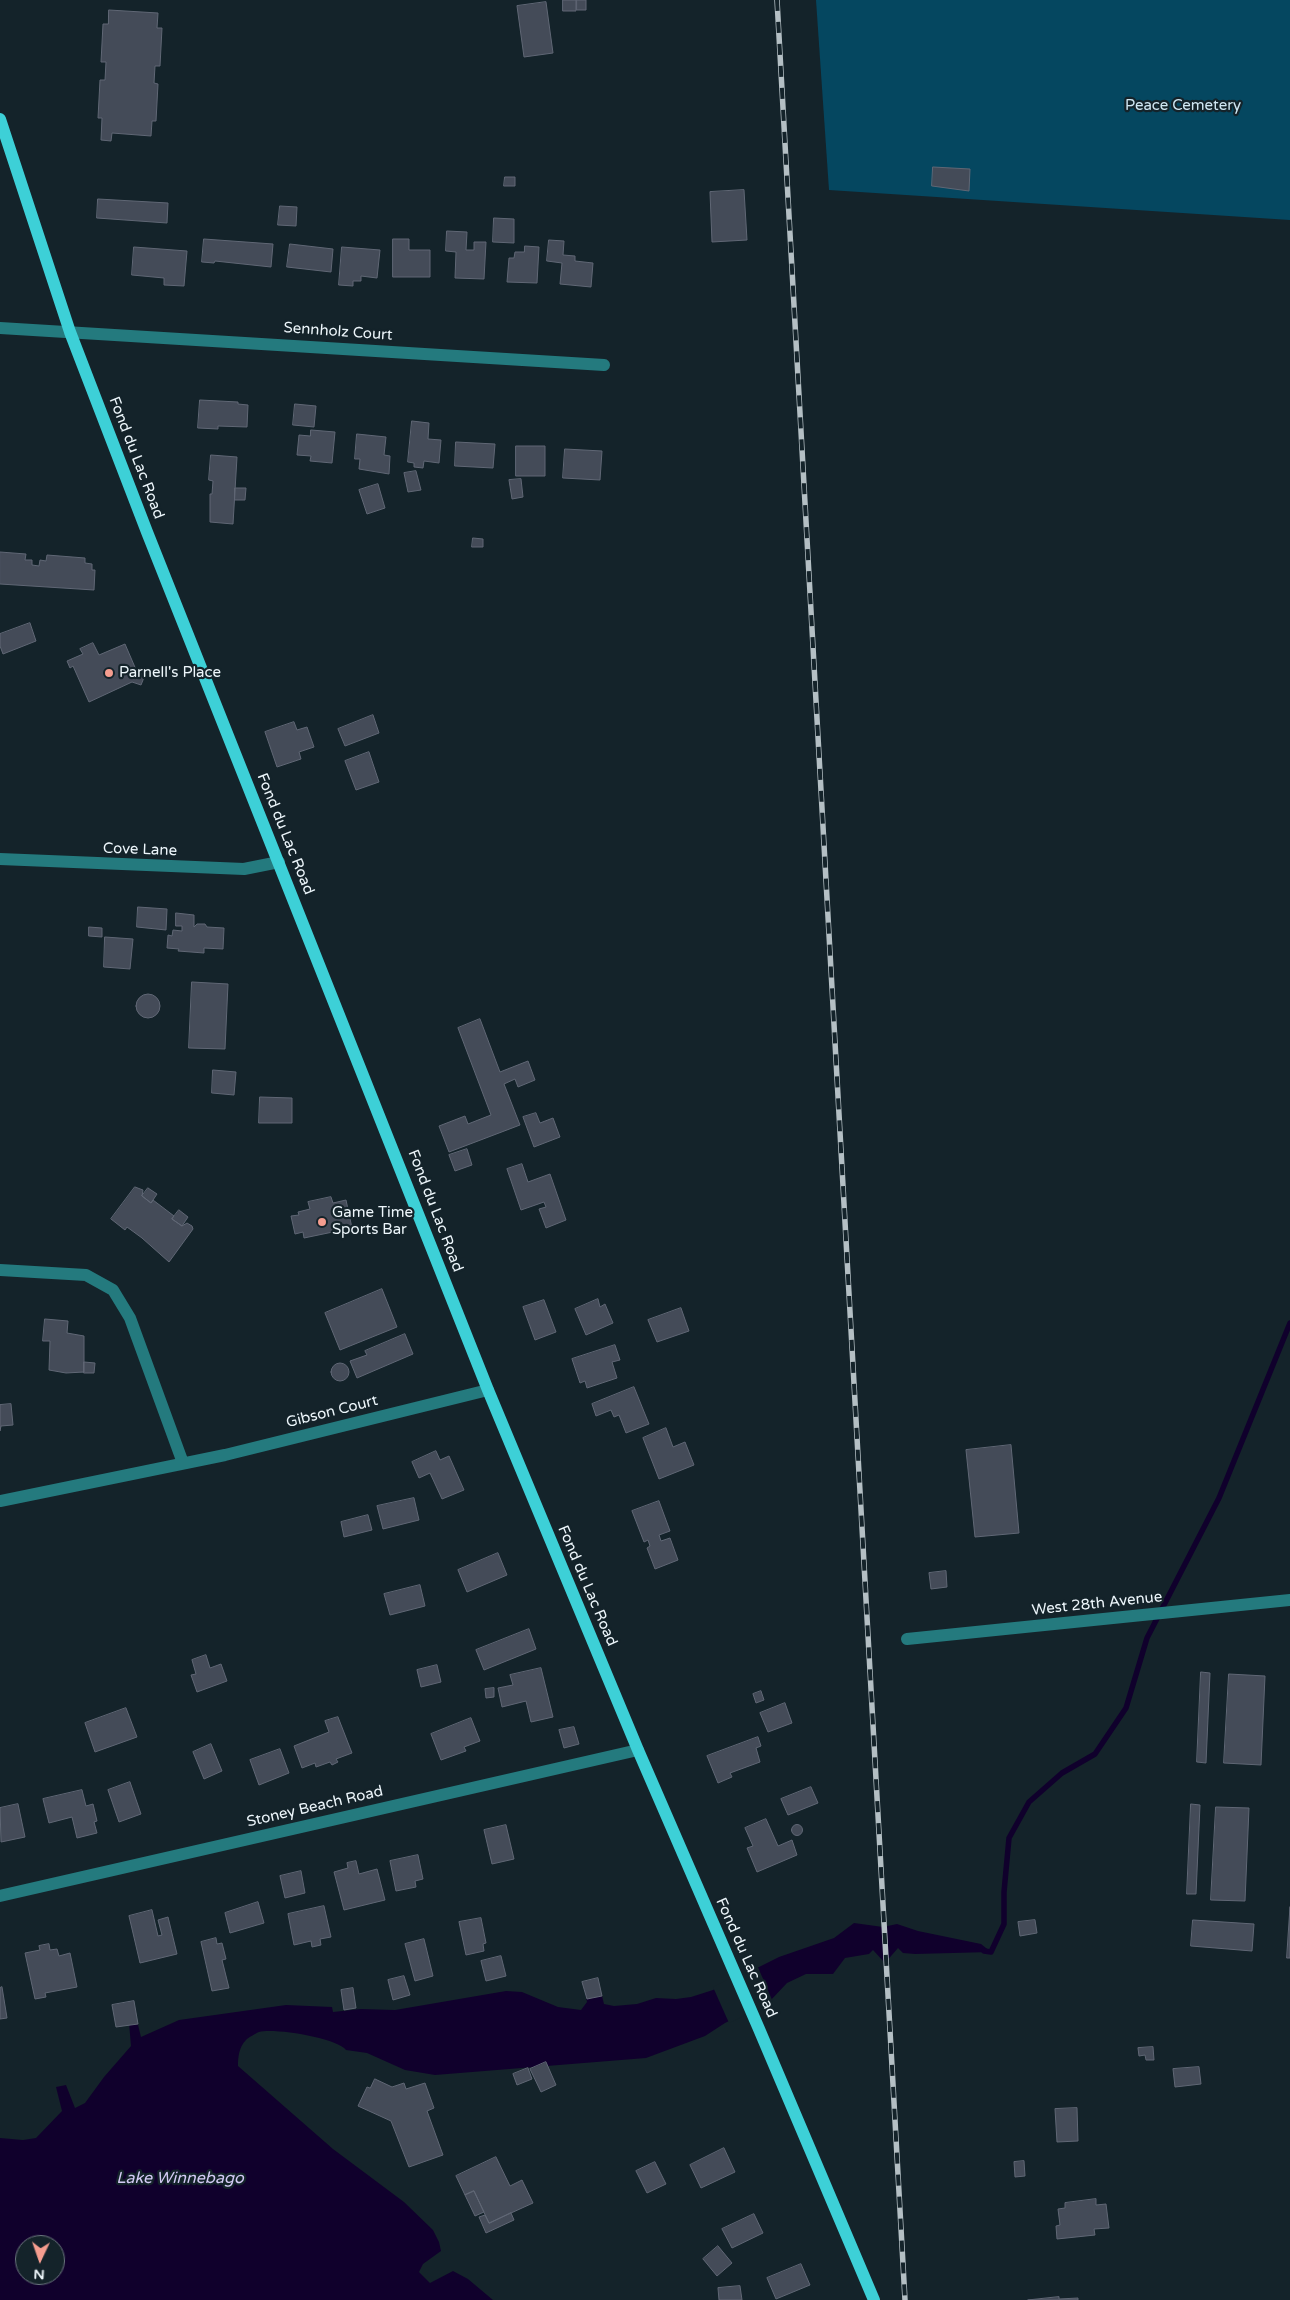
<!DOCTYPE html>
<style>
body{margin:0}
#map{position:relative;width:1290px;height:2300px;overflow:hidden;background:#14232a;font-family:"Varela Round",sans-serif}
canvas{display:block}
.north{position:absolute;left:15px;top:2235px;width:50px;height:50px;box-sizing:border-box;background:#14232a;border:1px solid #6b777e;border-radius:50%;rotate:183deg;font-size:14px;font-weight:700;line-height:20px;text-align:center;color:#edf6fb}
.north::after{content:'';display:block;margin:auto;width:18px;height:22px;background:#f59d8f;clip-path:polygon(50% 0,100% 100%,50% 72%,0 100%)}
</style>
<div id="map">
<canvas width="1290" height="2300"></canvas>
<div class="north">N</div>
</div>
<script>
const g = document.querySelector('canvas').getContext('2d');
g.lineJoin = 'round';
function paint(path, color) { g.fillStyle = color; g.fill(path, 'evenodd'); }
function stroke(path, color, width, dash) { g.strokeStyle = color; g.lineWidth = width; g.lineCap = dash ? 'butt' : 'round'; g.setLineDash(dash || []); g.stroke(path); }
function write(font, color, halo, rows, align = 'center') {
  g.font = font + ' "Varela Round",sans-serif'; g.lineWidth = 4.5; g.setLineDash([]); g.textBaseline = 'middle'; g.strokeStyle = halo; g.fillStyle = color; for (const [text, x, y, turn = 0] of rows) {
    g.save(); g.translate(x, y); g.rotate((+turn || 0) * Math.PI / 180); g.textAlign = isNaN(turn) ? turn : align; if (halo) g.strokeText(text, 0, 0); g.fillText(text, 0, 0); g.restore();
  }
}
paint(new Path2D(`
 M816,0h474v220l-461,-30z`), '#054760');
paint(new Path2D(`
 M854,1923l29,4 14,-3 21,7 63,13 10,8 -76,2 -12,-1 -5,-5 -13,15 -12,-13 -4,4 -24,4 -12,16h-27l-19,9 -17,18 -45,22 -20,13 -59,22 -211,17 -30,-5 -38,-17 -21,-3c-9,-12 -71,-22 -87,-18 -3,1 -11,6 -13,8 -7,7 -8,17 -8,26l95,83 71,53 29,28 6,12 2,9 -18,13 -4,8 11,11 23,-12 15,8 25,21h-493v-162l23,2 13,-2 26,-27 -6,-24 10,-2 9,23 10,-5 19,-26 27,-31 -2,-23 8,-2 4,16 38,-17 107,-15 46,2 1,5 28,-3 34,1 111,-19 16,1 36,15 23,3 6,-8 -4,-19 15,-3 6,24 10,2 23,-2 19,-6 20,1 15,-2 22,-7 66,-33 55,-19zM25,2245h30v30h-30z`), '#10002c');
paint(new Path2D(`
 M757,1965l16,37 -44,21 -16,-36z`), '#14232a');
stroke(new Path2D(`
 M984,1951l7,1 13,-28v-32l5,-54 20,-36 33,-29 33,-19 31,-46 21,-70 72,-140 71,-175`), '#10002c', 5.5);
const building = new Path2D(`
 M563,0h13v11h-13z
 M577,0h9v10h-9z
 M546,2l7,51 -29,4 -7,-51z
 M109,10l49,3 -1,15h5l-2,38h-5l-1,17 4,1 -2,37h-4l-1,15 -39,-3 -1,8 -10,-1 1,-22h-4l2,-38h5l1,-18h-5l2,-38h5z
 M933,167l37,2 -1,22 -37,-5z
 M505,177h10v9h-11z
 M744,190l3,50 -35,2 -2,-50z
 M98,199l70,4 -1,20 -70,-5z
 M280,206l17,1 -1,19 -18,-1z
 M494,218l20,1v24l-21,-1z
 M447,231l20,1 -1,18h8v-8h12l-2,37 -29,-1 1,-26 -10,-1z
 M204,239l69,5 -2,23 -56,-6 -1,2 -12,-1z
 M393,239h16v11h21v27h-37z
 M549,240l15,1 -1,14 12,1v5l18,2 -2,24 -31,-3 2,-21 -15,-2z
 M290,244l43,5 -2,23 -44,-5z
 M525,246l14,1 -2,36 -30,-1 2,-24h5l1,-6h9z
 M134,247l53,4 -3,35 -20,-1v-7l-32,-3z
 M342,247l38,3 -3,28 -16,-2v5h-8v5l-14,-1z
 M200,400l38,2v2l10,1 -1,22 -29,-1v3l-20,-1z
 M295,404l21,2 -2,21 -21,-2z
 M412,421l17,2 -1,16 13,1 -2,23 -15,-2 -1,7 -9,-1v-4l-6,-1z
 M311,430l24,2 -3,31 -22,-2 1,-5 -14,-1 2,-20 11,1z
 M357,434l29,3 -2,18 6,1 -1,18 -30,-5 1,-10h-5z
 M456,442l39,2 -2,24 -38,-2z
 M516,446h29v30h-29z
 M565,449l37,2 -2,29 -37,-2z
 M211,455l26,2 -4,67 -23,-2v-28h2l1,-13 -4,-1z
 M416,471l5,19 -13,2 -4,-19z
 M521,479l2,18 -11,2 -3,-19z
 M378,484l7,24 -18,6 -8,-24z
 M235,488h11l-1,12h-10z
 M473,538l10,1v8h-11z
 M0,552l26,2 -1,6h7v5l7,1 1,-6 6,1 1,-6 38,3v5l7,1v6h3l-1,20 -94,-6z
 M30,623l6,18 -33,13 -3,-8v-12z
 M93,643l6,12 26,-11 12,28 8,3 -4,10 -9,-3 -43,20 -16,-36 -3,2 -3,-7 16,-7 -3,-5z
 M373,715l6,18 -34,13 -7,-17z
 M294,722l3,8 10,-3 7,20 -15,5 2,7 -24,8 -12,-35z
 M369,752l10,30 -23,8 -11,-29z
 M138,907l29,2 -1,21 -29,-3z
 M176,913l18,2v12l3,-3h8l2,3 17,1 -1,21 -19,-1v5l-26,-2 1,-2 -12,-1 1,-13 4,1 1,-6 9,1v-5h-6z
 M89,927l13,1v9l-13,-1z
 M105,937l28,2 -3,30 -26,-2z
 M192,982l36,2 -3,65 -36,-1z
 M136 1006a12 12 0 1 1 24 0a12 12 0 1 1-24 0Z
 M480,1019l20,53 28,-11 7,19 -17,7 -3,-8 -11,5 16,41 -71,27 -10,-26 26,-10 3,8 23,-9 -33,-87z
 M213,1070l23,2 -2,23 -22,-2z
 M260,1097l32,1v25h-33z
 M536,1113l4,10 13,-5 7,19 -26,10 -11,-30z
 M467,1149l5,16 -17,6 -6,-16z
 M522,1164l6,18 22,-8 16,46 -20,8 -7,-19 7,-2 -2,-5 -23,8 -14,-41z
 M135,1187l8,3 -1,6 9,7 2,-3 21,16 -2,3 10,7 5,-3 5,3 1,3 -24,33 -27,-24 -15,-11 -2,3 -14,-11z
 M148,1188l9,6 -6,9 -9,-7z
 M331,1197l2,6 13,-3 6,28 -48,10 -1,-6 -8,2 -4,-18 8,-1 -1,-3 12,-3 -2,-7z
 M179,1210l9,7 -6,9 -10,-7z
 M382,1289l15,38 -57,23 -15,-37z
 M598,1299l2,8 5,-3 8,19 -27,12 -11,-26z
 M544,1300l12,32 -21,8 -12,-33z
 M681,1308l8,23 -32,11 -9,-22z
 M45,1319l23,2 -1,12 17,3v36l-18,1 -17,-3 1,-29h-7z
 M405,1334l8,20 -56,24 -7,-17 17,-6 -2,-4z
 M615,1345l5,15 -8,2 5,16 -30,10 -2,-7 -5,2 -8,-24z
 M84,1362l11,1 -1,10h-10z
 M331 1372a9 9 0 1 1 18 0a9 9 0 1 1-18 0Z
 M634,1387l15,37 -23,9 -7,-18 -5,2 -3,-7 -15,6 -4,-12z
 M11,1404l2,21 -12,1 -1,5v-26z
 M666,1428l7,19 12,-5 9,23 -35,14 -16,-41z
 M1011,1445l8,88 -44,4 -9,-87z
 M436,1451l4,9 9,-4 15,34 -22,9 -12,-26 -11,5 -7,-16z
 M414,1498l5,22 -36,9 -6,-23z
 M659,1501l11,30 -11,4 2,6 9,-3 8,22 -23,9 -8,-21 3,-2 -2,-6 -4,2 -12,-31z
 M368,1515l4,15 -28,7 -3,-15z
 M498,1553l9,22 -40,17 -9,-22z
 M946,1571l1,16 -16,2 -2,-16z
 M420,1585l5,21 -35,9 -6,-21z
 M529,1629l7,20 -52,21 -8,-20z
 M206,1655l4,13 11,-4 6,17 -30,11 -6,-17 5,-1 -4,-14z
 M437,1665l4,17 -20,5 -4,-17z
 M541,1668l12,49 -22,5 -5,-21 -24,6 -4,-19 15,-3 -3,-10z
 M1201,1672l9,1 -4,90 -9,-1z
 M1229,1674l36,2 -4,89 -37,-2z
 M494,1688v9l-8,1 -1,-9z
 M761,1691l3,9 -8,3 -3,-9z
 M785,1703l7,20 -24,9 -8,-19z
 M126,1708l11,29 -42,15 -10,-29z
 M338,1717l14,36 -16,6 2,3 -6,3 -2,-3 -14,5 -1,-4 -13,5 -8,-22 35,-14 -4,-11z
 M471,1718l9,23 -16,6 2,4 -25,9 -10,-26z
 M574,1727l5,17 -15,4 -5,-18z
 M758,1737l3,9 -5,2 4,14 -30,11 2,4 -14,6 -11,-27z
 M211,1744l11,27 -18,8 -11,-27z
 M280,1749l9,24 -30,12 -9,-25z
 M130,1782l11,32 -22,8 -11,-32z
 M811,1787l7,16 -30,12 -7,-16z
 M82,1790l4,16 7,-2 4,17 -3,1 3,11 -20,5 -5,-21 -23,6 -6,-24z
 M18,1804l7,33 -24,5 -1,-34z
 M1191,1804l9,1 -4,89h-9z
 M1216,1807l33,1 -4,93 -34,-1z
 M766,1819l12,27 14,-6 5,15 -40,17 -10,-24 6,-2 -8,-18z
 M791.5 1830a5.5 5.5 0 1 1 11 0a5.5 5.5 0 1 1-11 0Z
 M506,1825l8,34 -22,5 -8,-34z
 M418,1855l5,24 -8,2 1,6 -20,4 -6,-30z
 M356,1861l3,13 18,-5 8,31 -41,10 -10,-38 14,-4 -1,-5z
 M301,1871l4,22 -20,5 -5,-22z
 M258,1902l6,21 -34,10 -5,-20z
 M324,1906l7,31 -11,2 1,6 -9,2 -1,-6 -17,4 -6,-31z
 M1290,1907v51h-3z
 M152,1910l6,26 4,-1 -4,-15 10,-3 9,37 -37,9 -11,-47z
 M481,1918l5,25 -3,1 1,7 -18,4 -7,-33z
 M1035,1920l2,13 -17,3 -2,-14z
 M1193,1920l61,4 -2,27 -61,-5z
 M216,1938l1,6 5,-1 4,16 -4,1 7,28 -17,3 -11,-49z
 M424,1939l9,37 -18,5 -10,-37z
 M49,1944l1,6 7,-1 2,7 11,-3 7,34 -32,6 1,4 -11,2 -10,-46 15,-3 -1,-4z
 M501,1956l5,20 -20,5 -5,-20z
 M404,1976l6,19 -17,5 -5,-20z
 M598,1978l4,18 -15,3 -5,-17z
 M2,1987l5,31 -7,1v-31z
 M353,1988l3,20 -12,2 -3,-20z
 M134,2001l4,23 -22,3 -4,-22z
 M1153,2047l1,13h-8l-1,-5 -6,1 -1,-8z
 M546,2062l10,23 -15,7 -11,-23z
 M1199,2067l2,17 -26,3 -2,-18z
 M528,2068l4,11 -15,6 -4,-11z
 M375,2079l17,8 12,-4 2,6 19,-6 9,25 -7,3 16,44 -34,12 -18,-46 -33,-15 9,-19 3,1z
 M1077,2108l1,33 -21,1 -2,-33z
 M724,2148l11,24 -34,16 -11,-23z
 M496,2157l14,29 12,-6 11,23 -44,20 -15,-32 -9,4 -9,-19z
 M1024,2161l1,15 -10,1 -1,-15z
 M655,2162l11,22 -19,9 -11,-22z
 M474,2191l10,21 -9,4 -10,-21z
 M1096,2199v6l10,-1 3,24 -15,1 1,6 -38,4 -1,-13 4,-1 -2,-16 7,-1v-5z
 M511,2213l3,7 -28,13 -7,-16 6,-2 4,8z
 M754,2214l9,19 -31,15 -10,-19z
 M718,2246l14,17 -15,13 -14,-17z
 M801,2264l9,21 -34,14 -9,-21z
 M740,2286l2,14h-23l-1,-12z
 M1059,2297v2l19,-1v2h-50z`);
paint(building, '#444b58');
stroke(building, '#606775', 1);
stroke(new Path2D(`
 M0,328l604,37
 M0,859l244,10 35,-7
 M0,1270l86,5 27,15 17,28 53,145
 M0,1501l225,-46 263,-65
 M907,1639l383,-39
 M0,1896l638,-146`), '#247a7e', 12);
stroke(new Path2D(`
 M0,119l70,213 77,200 341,858 150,360 121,279 115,271`), '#3dd0d7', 12);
const rail = new Path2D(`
 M777,0l128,2300`);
stroke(rail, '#b4bfc4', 5.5);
stroke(rail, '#14232a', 4, [11]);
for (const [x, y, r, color] of [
 [109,673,5,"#f59d8f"],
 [322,1222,5,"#f59d8f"]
]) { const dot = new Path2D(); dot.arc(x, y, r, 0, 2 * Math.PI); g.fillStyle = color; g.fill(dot); stroke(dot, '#14232a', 2); }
write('15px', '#d0e7f3', '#14232a', [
 ["Peace Cemetery",1183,106]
]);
write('15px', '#edf6fb', '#14232a', [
 ["Sennholz Court",338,332,4],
 ["Fond du Lac Road",136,458,69],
 ["Fond du Lac Road",285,834,68],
 ["Cove Lane",140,850,2],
 ["Fond du Lac Road",435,1211,69],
 ["Gibson Court",332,1412,-14],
 ["Fond du Lac Road",587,1586,67],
 ["West 28th Avenue",1097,1604,-6],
 ["Stoney Beach Road",315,1807,-13],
 ["Fond du Lac Road",746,1958,66]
]);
write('15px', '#edf6fb', '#14232a', [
 ["Parnell's Place",119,673],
 ["Game Time",332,1213],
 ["Sports Bar",332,1230]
], 'left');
write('italic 16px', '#d4cbf5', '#14232a', [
 ["Lake Winnebago",180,2179]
]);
</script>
